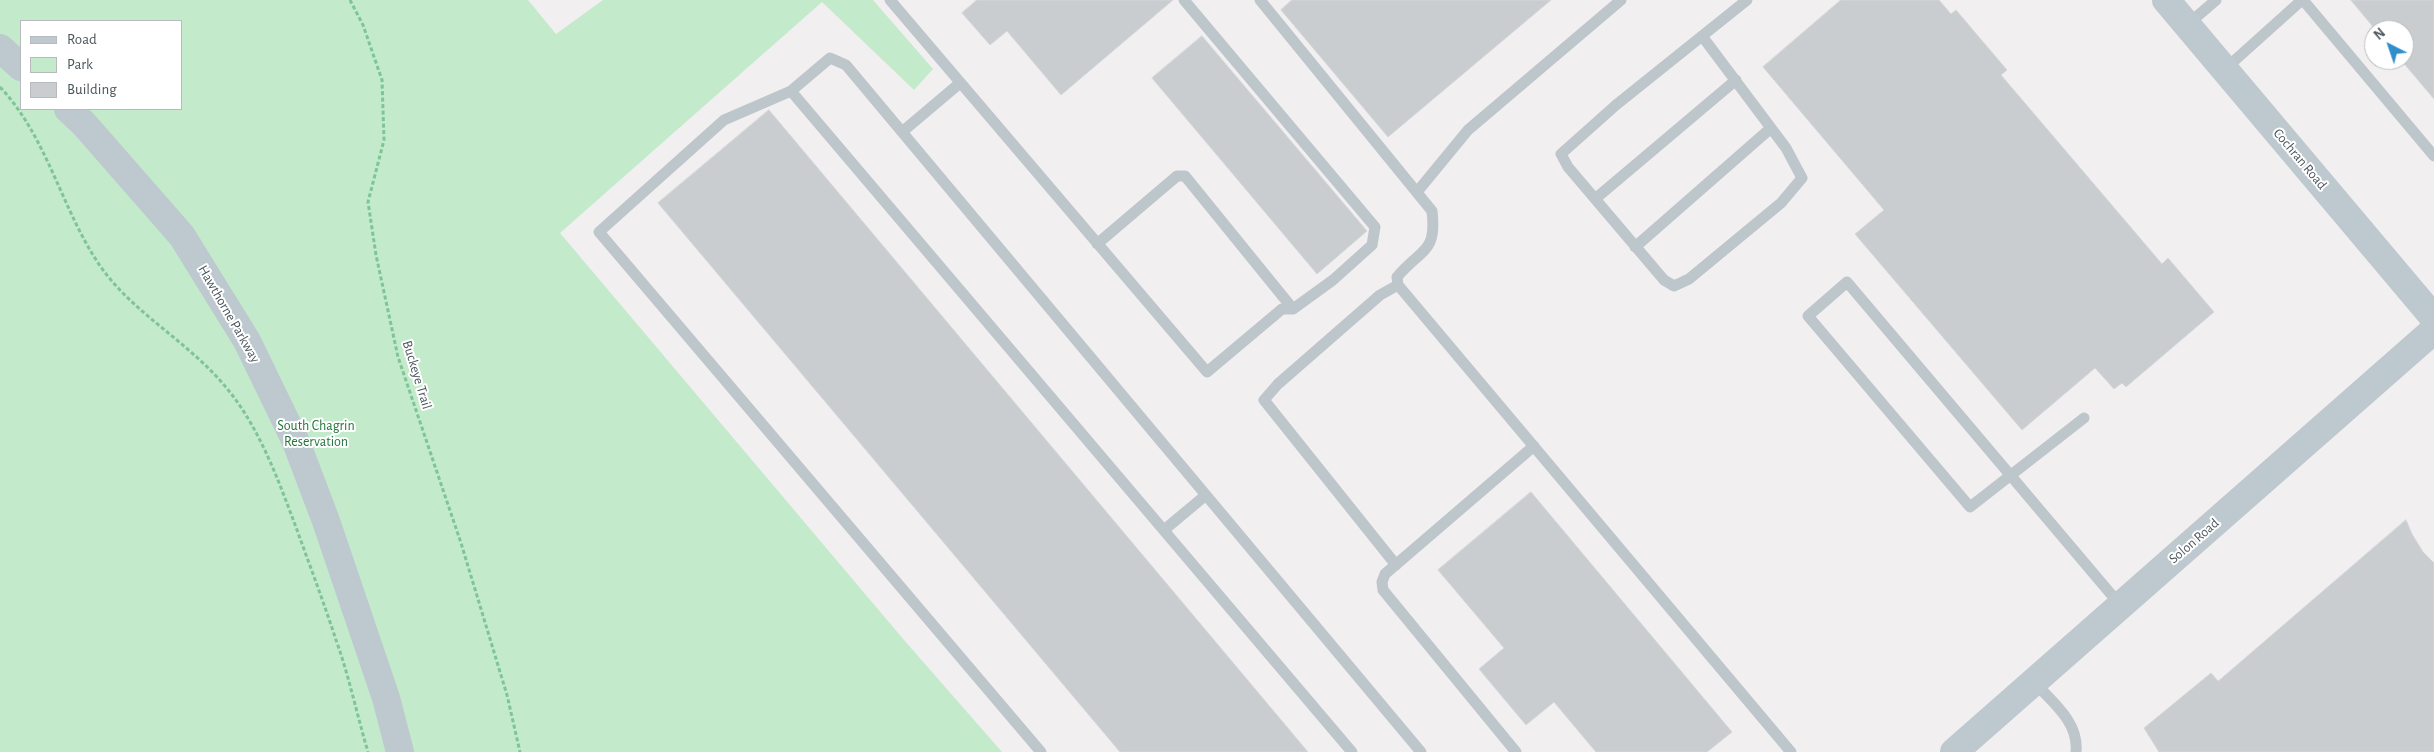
<!DOCTYPE html>
<style>
body{margin:0}
#map{position:relative;width:2434px;height:752px;overflow:hidden;background:#f2eff0;font-family:"Alegreya Sans",sans-serif}
canvas{display:block}
.legend{position:absolute;left:20px;top:20px;width:162px;height:90px;box-sizing:border-box;background:#fff;border:1px solid #b7bbbd;margin:0;padding:6px 9px;list-style:none;font-size:15px;color:#4a555b}
.legend li{display:flex;align-items:center;gap:10px;height:25px}
.legend b{width:25px;border:1px solid #b7bbbd}
.north{position:absolute;left:2364px;top:20px;width:50px;height:50px;box-sizing:border-box;background:#fff;border:1px solid #b7bbbd;border-radius:50%;rotate:319deg;font-size:14px;font-weight:700;line-height:20px;text-align:center;color:#4a555b}
.north::after{content:'';display:block;margin:auto;width:18px;height:22px;background:#2f8fcc;clip-path:polygon(50% 0,100% 100%,50% 72%,0 100%)}
</style>
<div id="map">
<canvas width="2434" height="752"></canvas>
<ul class="legend">
<li><b style="height:6px;background:#bdc9cf"></b>Road</li>
<li><b style="height:14px;background:#c3eacb"></b>Park</li>
<li><b style="height:14px;background:#cacdd0"></b>Building</li>
</ul>
<div class="north">N</div>
</div>
<script>
const g = document.querySelector('canvas').getContext('2d');
g.lineJoin = 'round';
function paint(path, color) { g.fillStyle = color; g.fill(path, 'evenodd'); }
function stroke(path, color, width, dash) { g.strokeStyle = color; g.lineWidth = width; g.lineCap = dash ? 'butt' : 'round'; g.setLineDash(dash || []); g.stroke(path); }
function write(font, color, halo, rows, align = 'center') {
  g.font = font + ' "Alegreya Sans",sans-serif'; g.lineWidth = 4; g.setLineDash([]); g.textBaseline = 'middle'; g.strokeStyle = halo; g.fillStyle = color; for (const [text, x, y, turn = 0] of rows) {
    g.save(); g.translate(x, y); g.rotate((+turn || 0) * Math.PI / 180); g.textAlign = isNaN(turn) ? turn : align; if (halo) g.strokeText(text, 0, 0); g.fillText(text, 0, 0); g.restore();
  }
}
paint(new Path2D(`
 M0,0h528l28,34 47,-34h270l60,69 -19,21 -92,-88 -262,231 344,407 98,112h-1002zM21,21h160v88h-160z`), '#c3eacb');
const building = new Path2D(`
 M977,0h196l-112,95 -54,-64 -17,14 -28,-32z
 M1292,0h259l-163,137 -107,-127z
 M1841,0h98l12,14 5,-4 51,60 -6,5 161,189 6,-6 46,54 -88,75 -4,-4 -8,6 -19,-21 -73,62 -167,-196 29,-24 -121,-143z
 M2351,0h83v99l-33,-39h3v-30h-28z
 M1202,36l165,195 -50,43 -165,-196z
 M769,110l539,642h-188l-462,-549z
 M1531,492l201,240 -25,20h-111l-42,-50 -28,23 -47,-56 25,-21 -66,-78z
 M2406,520l6,14 11,18 11,11v189h-275l-15,-24 67,-55 7,8z`);
paint(building, '#cacdd0');
stroke(building, '#d4d7da', 1);
stroke(new Path2D(`
 M350,0l13,25 19,55 2,60 -16,62 8,53 22,102 63,186 46,152 13,57
 M0,87c49,52 62,126 103,183 35,47 89,74 126,121 32,40 50,91 68,139 13,36 27,73 39,110 13,36 21,75 32,112`), '#7fc496', 3, [4, 2.5]);
stroke(new Path2D(`
 M890,0l317,372 75,-63h11l40,-29 39,-35 3,-18 -191,-227
 M1260,0l172,211c5,43 -11,37 -35,66l1,8 393,467
 M2303,0l131,156
 M2187,25l29,-25
 M1702,36l84,112 16,30 -21,25 -92,76 -15,7 -10,-6 -96,-113 -7,-13 55,-49 131,-105
 M2224,70l78,-70
 M791,91l-67,29 -125,112 442,520
 M902,132l58,-49
 M1417,192l51,-62 153,-130
 M1595,199l141,-119
 M1097,244l80,-68h8l108,133
 M1635,247l136,-119
 M2084,418l-114,89 -162,-191 39,-34 263,311 10,12
 M1164,530l42,-35
 M1396,565l-132,-165 14,-16 102,-89 18,-10
 M2034,682c19,21 45,40 42,70
 M1352,752l-561,-661 39,-33 16,7 575,687
 M1516,752l-133,-162 -1,-8 3,-8 149,-128`), '#bdc6ca', 11);
stroke(new Path2D(`
 M2166,0l268,318
 M0,48l21,19
 M68,109l16,15 98,112 65,105 49,101 30,79 60,177 14,54
 M1954,752l480,-422`), '#bdc9cf', 28);
write('14px', '#4a555b', '#fff', [
 ["Cochran Road",2300,159,50],
 ["Hawthorne Parkway",229,314,60],
 ["Buckeye Trail",417,375,73],
 ["Solon Road",2194,541,-41]
]);
write('14px', '#22743d', '#fff', [
 ["South Chagrin",316,426],
 ["Reservation",316,442]
]);
</script>
